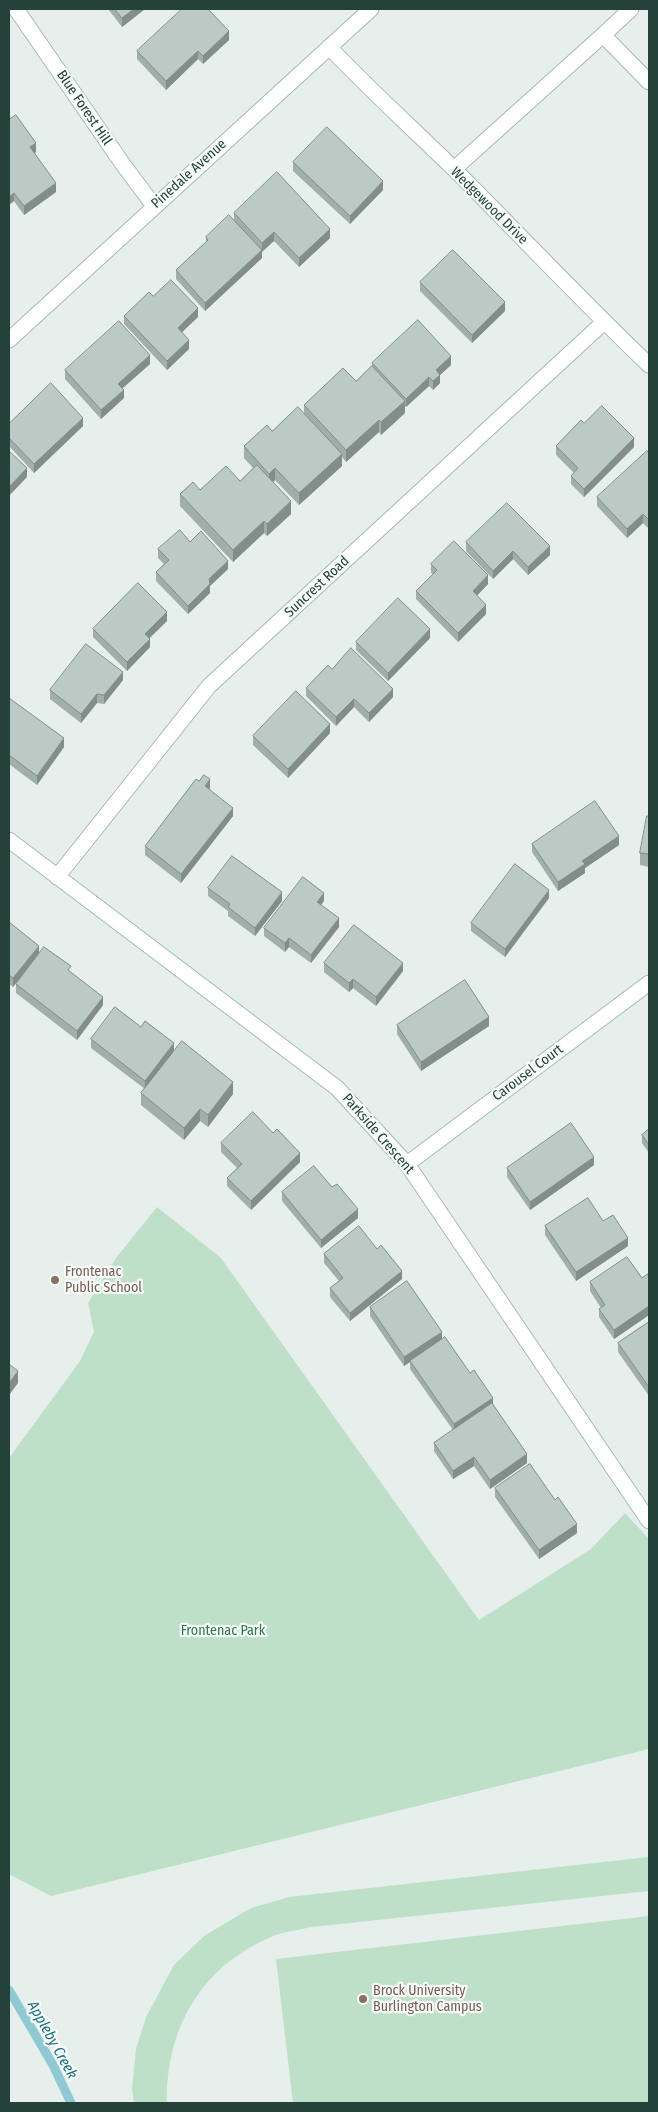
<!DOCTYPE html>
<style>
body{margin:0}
#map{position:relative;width:658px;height:2112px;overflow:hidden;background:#e6efeb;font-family:"Fira Sans Condensed",sans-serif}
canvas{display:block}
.frame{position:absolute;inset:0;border:10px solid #24423a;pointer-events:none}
</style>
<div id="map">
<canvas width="658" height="2112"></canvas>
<div class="frame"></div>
</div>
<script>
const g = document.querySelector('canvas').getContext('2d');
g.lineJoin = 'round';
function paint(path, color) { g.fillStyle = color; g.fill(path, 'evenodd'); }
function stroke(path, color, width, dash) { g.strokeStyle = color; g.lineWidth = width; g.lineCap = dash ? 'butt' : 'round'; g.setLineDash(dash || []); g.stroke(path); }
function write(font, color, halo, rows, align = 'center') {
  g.font = font + ' "Fira Sans Condensed",sans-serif'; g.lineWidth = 4.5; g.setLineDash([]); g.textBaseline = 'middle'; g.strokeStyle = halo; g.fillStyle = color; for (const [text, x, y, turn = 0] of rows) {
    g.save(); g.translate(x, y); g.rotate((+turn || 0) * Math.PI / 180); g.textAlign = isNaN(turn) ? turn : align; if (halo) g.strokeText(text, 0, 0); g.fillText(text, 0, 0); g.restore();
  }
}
paint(new Path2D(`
 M157,1207l64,51 258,362 112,-71 34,-36 24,26v210l-598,147 -42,-22v-416l71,-97 14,-29 -6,-29 28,-45z
 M649,1857v34l-337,36c-13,3 -28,4 -41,10 -70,30 -105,91 -104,166h-33l-2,-14 4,-40 10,-32 28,-52 30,-29 47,-28 38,-11z
 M649,1916v187h-356l-17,-144z`), '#bfe0c8');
stroke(new Path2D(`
 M9,1990l44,75 18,38`), '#8ec9d4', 9);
const minor = new Path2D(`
 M16,9l106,154 32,43
 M603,35l28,-26
 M329,47c40,42 83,81 125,122 65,65 128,132 195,196
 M454,169l149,-134 46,47
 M9,340l362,-331
 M9,840l328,248 70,76 242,357
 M57,877l152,-191 395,-364
 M407,1164l242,-181`);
stroke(minor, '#a8b8b2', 17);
stroke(minor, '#fff', 15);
paint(new Path2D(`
 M108,9h37l-23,18z
 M229,40l-26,24 -5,-5 -32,31 -29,-31v-8z
 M9,120l27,32 -1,1 21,39 -32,23 -10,-14 -5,4z
 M293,162l90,28 -33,34 -57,-53z
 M234,213l96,25 -31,29 -25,-26 -12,10v7l-57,53 -29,-32v-9l30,-28v-5l28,-17z
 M420,282l85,29 -33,32 -52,-52z
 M153,296l45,21 -16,15 7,17 -22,21 -43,-46v-8z
 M372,363l79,2 -11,10v8l-7,7 -4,-4 -23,21 -1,-1v7l-24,22 -2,-3 -33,30 -4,-5v9l-43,39 -24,-25 -2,2 18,32 -24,22 -3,-3 -31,29 -53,-56v-12l20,-4 40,-9 13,-13 -9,-10v-12l60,-33v-8l52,-24 16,-15z
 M150,364l-27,24 1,10 -23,21 -36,-40v-9z
 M584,423l50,24 -50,50 -13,-13v-8l3,-3 -18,-18v-9z
 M9,424l74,2 -49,47 -25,-27z
 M649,453v76l-6,-6 -16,15 -30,-32v-9z
 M190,542l38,27 -18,17v7l-22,21 -32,-33v-9l8,-8 -6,-6v-9z
 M466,542l84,13 -22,20 -15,-16 -20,20 -27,-28z
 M431,564l57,20 -11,11 9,19 -28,28 -42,-43v-8l17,-17 -2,-1z
 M167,621l-17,17v9l-23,24 -34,-34v-8z
 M430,638l-42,43 -32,-31v-8z
 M332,669l61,28 -24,25 -15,-15 -18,19 -30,-30v-8z
 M123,680l-19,24 -7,-1 -16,20 -31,-24v-9z
 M9,698l55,49 -27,38 -28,-21z
 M330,733l-42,45 -35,-33v-9z
 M210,788l-1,1 24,27 -52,67 -36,-28v-9z
 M649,816v51l-9,-2v-12z
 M532,844l87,1 -34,23v5l-27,18 -26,-39z
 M208,888l74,13 -27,35 -27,-20v-5l-20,-15z
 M549,898l-44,59 -34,-26v-8z
 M324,901l-3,4 18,22 -28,36 -22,-16 -4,5 -21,-16v-8z
 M9,922l30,32 32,18 32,33 -26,35 -61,-47v-9l22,-29 -25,32 -4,-3z
 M324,963l79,8 -27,35 -23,-18 -4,4 -25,-20z
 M397,1025l92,1 -68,45 -24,-37z
 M91,1039l83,13 59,42 -25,33 -8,-6 -16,19 -43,-35v-12l4,-4 -54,-41z
 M649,1129v24l-7,-10v-8z
 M221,1143l79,19 -49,48 -24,-24v-8l10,-10 -16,-16z
 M594,1165l-64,45 -23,-33v-9z
 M332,1187l26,31 -37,30 -39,-47v-9z
 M603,1221l25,25 -52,35 -31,-46v-9z
 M324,1254l78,25 -52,42 -20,-24v-9l9,-7 -15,-18z
 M649,1273v42l-35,24 -15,-22v-8l2,-1 -11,-17v-9l52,-4z
 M370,1307l72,32 51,66 34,58 -37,26 -16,-23 -21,13 -19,-28v-8l19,-13 -43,-61v-7l-6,4 -34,-50z
 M649,1322v74l-31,-44v-9z
 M495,1488l60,12 22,33 -38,26 -44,-62z`), '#a1aea9');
paint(new Path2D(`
 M134,9h11l-23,18v-9z
 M229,31v9l-26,24v-8z
 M198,51v8l-32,31v-9z
 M36,143v9l-6,4v-9z
 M383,181v9l-33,34v-8z
 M56,183v9l-32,23v-9z
 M14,193v8l-5,4v-8z
 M330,229v9l-31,29v-9z
 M274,232v9l-12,11v-9z
 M262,250v8l-57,53v-8z
 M505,302v9l-33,32v-8z
 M198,308v9l-20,19v-8z
 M189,340v9l-22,21v-9z
 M150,355v9l-32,28v-8z
 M451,356v9l-11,10v8l-7,7v-9l3,-11z
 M429,377v9l-23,21v-8z
 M124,390v8l-23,21v-9z
 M405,401v12l-24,22v-13z
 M83,418v8l-49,47v-9z
 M379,420v12l-33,30v-12z
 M634,438v9l-50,50v-8z
 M342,454v12l-43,39v-12z
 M27,468v9l-18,19v-9z
 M275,468v12l-6,6v-12z
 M291,501v13l-24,22v-12z
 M643,514v9l-16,15v-9z
 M264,521v12l-31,29v-12z
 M550,546v9l-22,20v-8z
 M513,551v8l-20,20v-8z
 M228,561v8l-18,17v7l-22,21v-8l21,-27z
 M488,575v9l-15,16v-9z
 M486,605v9l-28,28v-9z
 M167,612v9l-22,21v-8z
 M430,629v9l-42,43v-8z
 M150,639v8l-23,24v-9z
 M123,672v8l-19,24v-9z
 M393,689v8l-24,25v-9z
 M97,694v9l-16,20v-9z
 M354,699v8l-18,19v-9z
 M330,724v9l-42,45v-9z
 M64,738v9l-27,38v-9z
 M210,779v9l-5,7v-9z
 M233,808v8l-52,67v-9z
 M619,836v9l-34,23v5l-27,18v-9l24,-21z
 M549,890v8l-44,59v-8z
 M282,892v9l-27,35v-8z
 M324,893v8l-7,9v-8z
 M339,918v9l-28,36v-8z
 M289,938v9l-4,5v-9z
 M39,946v8l-26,33v-9z
 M403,963v8l-27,35v-9z
 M353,979v9l-4,4v-9z
 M103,997v8l-26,35v-9z
 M489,1017v9l-68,45v-9z
 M174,1043v9l-29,37v-8z
 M233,1082v12l-25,33v-12z
 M200,1109v12l-16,19v-12z
 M300,1153v9l-49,48v-9z
 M594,1157v8l-64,45v-8z
 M358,1209v9l-37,30v-8z
 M628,1238v8l-52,35v-9z
 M402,1271v8l-52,42v-8z
 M649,1306v9l-35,24v-9z
 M442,1332v9l-32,20v1l-6,4v-9z
 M18,1371v12l-9,12v-12z
 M493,1398v8l-39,27v-9z
 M527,1454v9l-37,26v-9z
 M474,1457v9l-21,13v-8z
 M577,1524v9l-38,26v-9z`), '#838d89');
const building = new Path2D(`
 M115,9h19l-12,9z
 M182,9h26l21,22 -26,25 -5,-5 -32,30 -29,-30z
 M16,115l20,28 -6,4 26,36 -32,23 -10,-13 -5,4v-77z
 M327,127l56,54 -33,35 -57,-54z
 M277,172l53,57 -31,29 -25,-26 -12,11 -28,-30z
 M229,215l33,35 -57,53 -29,-33 32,-30 -2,-3z
 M453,250l52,52 -33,33 -52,-53z
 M171,280l27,28 -20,20 11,12 -22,21 -43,-45 25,-24 4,4z
 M418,320l33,36 -15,14 4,5 -7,6 -4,-4 -23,22 -34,-36z
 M119,321l31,34 -32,29 6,6 -23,20 -36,-40z
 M372,366l33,35 -24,21 -2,-2 -33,30 -42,-45 39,-37 13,13z
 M51,383l32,35 -49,46 -25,-26v-14z
 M602,406l32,32 -50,51 -13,-13 7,-8 -22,-22 25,-26 3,3z
 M298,407l44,47 -43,39 -24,-25 -6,6 -25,-28 23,-21 5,6z
 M9,451l18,17 -18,19z
 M647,451l2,2v67l-6,-6 -16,15 -30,-32z
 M257,465l34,36 -24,23 -3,-3 -31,29 -53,-56 13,-12 7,8 26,-24 14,15z
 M507,503l43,43 -22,21 -15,-16 -20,20 -27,-29z
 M180,530l10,12 11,-11 27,30 -19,18 1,5 -22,22 -32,-34 13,-12 -11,-11z
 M454,541l34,34 -15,16 13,14 -28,28 -42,-42 21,-21 -6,-6z
 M138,583l29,29 -22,22 5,5 -23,23 -34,-33z
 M398,598l32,31 -42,44 -32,-31z
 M86,644l37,28 -19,23 -7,-1 -16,20 -31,-24z
 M351,648l42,41 -24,24 -15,-14 -18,18 -30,-29 22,-23 4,4z
 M296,691l34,33 -42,45 -35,-33z
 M9,698l55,40 -27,38 -28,-21z
 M204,775l6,4 -5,7 28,22 -52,66 -36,-28 51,-67 3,2z
 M595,801l24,35 -37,25 3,3 -27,18 -26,-38z
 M647,816h2v38l-9,-1z
 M232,856l50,36 -27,36 -27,-21 2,-3 -22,-16z
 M515,864l34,26 -44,59 -34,-26z
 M303,877l21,16 -7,9 22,16 -28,37 -22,-17 -4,5 -21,-15z
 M9,922l30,24 -26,32 -4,-3z
 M354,925l49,38 -27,34 -23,-18 -4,4 -25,-20z
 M44,947l27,19 -3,4 35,27 -26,34 -61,-47z
 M465,980l24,37 -68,45 -24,-37z
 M115,1007l26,20 4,-6 29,22 -29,38 -54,-42z
 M182,1041l51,41 -25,33 -8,-6 -16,19 -43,-35z
 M253,1112l20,21 4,-4 23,24 -49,48 -24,-23 15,-14 -21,-21z
 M571,1123l23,34 -64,45 -23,-34z
 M649,1129v16l-7,-10z
 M314,1166l18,21 5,-3 21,25 -37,31 -39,-48z
 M588,1198l15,23 10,-6 15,23 -52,34 -31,-46z
 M359,1226l18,23 4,-4 21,26 -52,42 -20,-25 13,-10 -19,-24z
 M627,1257l15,21 7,-5v33l-35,24 -15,-21 6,-4 -15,-23z
 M407,1281l35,51 -38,25 -34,-50z
 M649,1322v65l-31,-44z
 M445,1337l25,36 4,-3 19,28 -39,26 -44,-63z
 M9,1364l9,7 -9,12z
 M492,1403l35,51 -37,26 -16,-23 -21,14 -19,-28z
 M530,1464l25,36 3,-3 19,27 -38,26 -44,-62z`);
paint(building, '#bbcac4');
stroke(building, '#838d89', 1);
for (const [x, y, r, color] of [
 [55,1280,5,"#8d6e63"],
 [363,1999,5,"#8d6e63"]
]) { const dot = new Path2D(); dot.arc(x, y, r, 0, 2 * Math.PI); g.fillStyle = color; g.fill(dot); stroke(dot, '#f7fbf9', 2); }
write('14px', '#24423a', '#f7fbf9', [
 ["Blue Forest Hill",84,108,56],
 ["Pinedale Avenue",189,174,-42],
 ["Wedgewood Drive",489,206,45],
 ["Suncrest Road",317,587,-43],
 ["Carousel Court",528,1073,-37],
 ["Parkside Crescent",378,1134,49]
]);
write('14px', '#785e54', '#f7fbf9', [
 ["Frontenac",65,1272],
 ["Public School",65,1288],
 ["Brock University",373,1991],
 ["Burlington Campus",373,2007]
], 'left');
write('14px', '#2d7a4b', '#f7fbf9', [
 ["Frontenac Park",223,1631]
]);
write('italic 15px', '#1c6f80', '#f7fbf9', [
 ["Appleby Creek",52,2040,61]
]);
</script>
